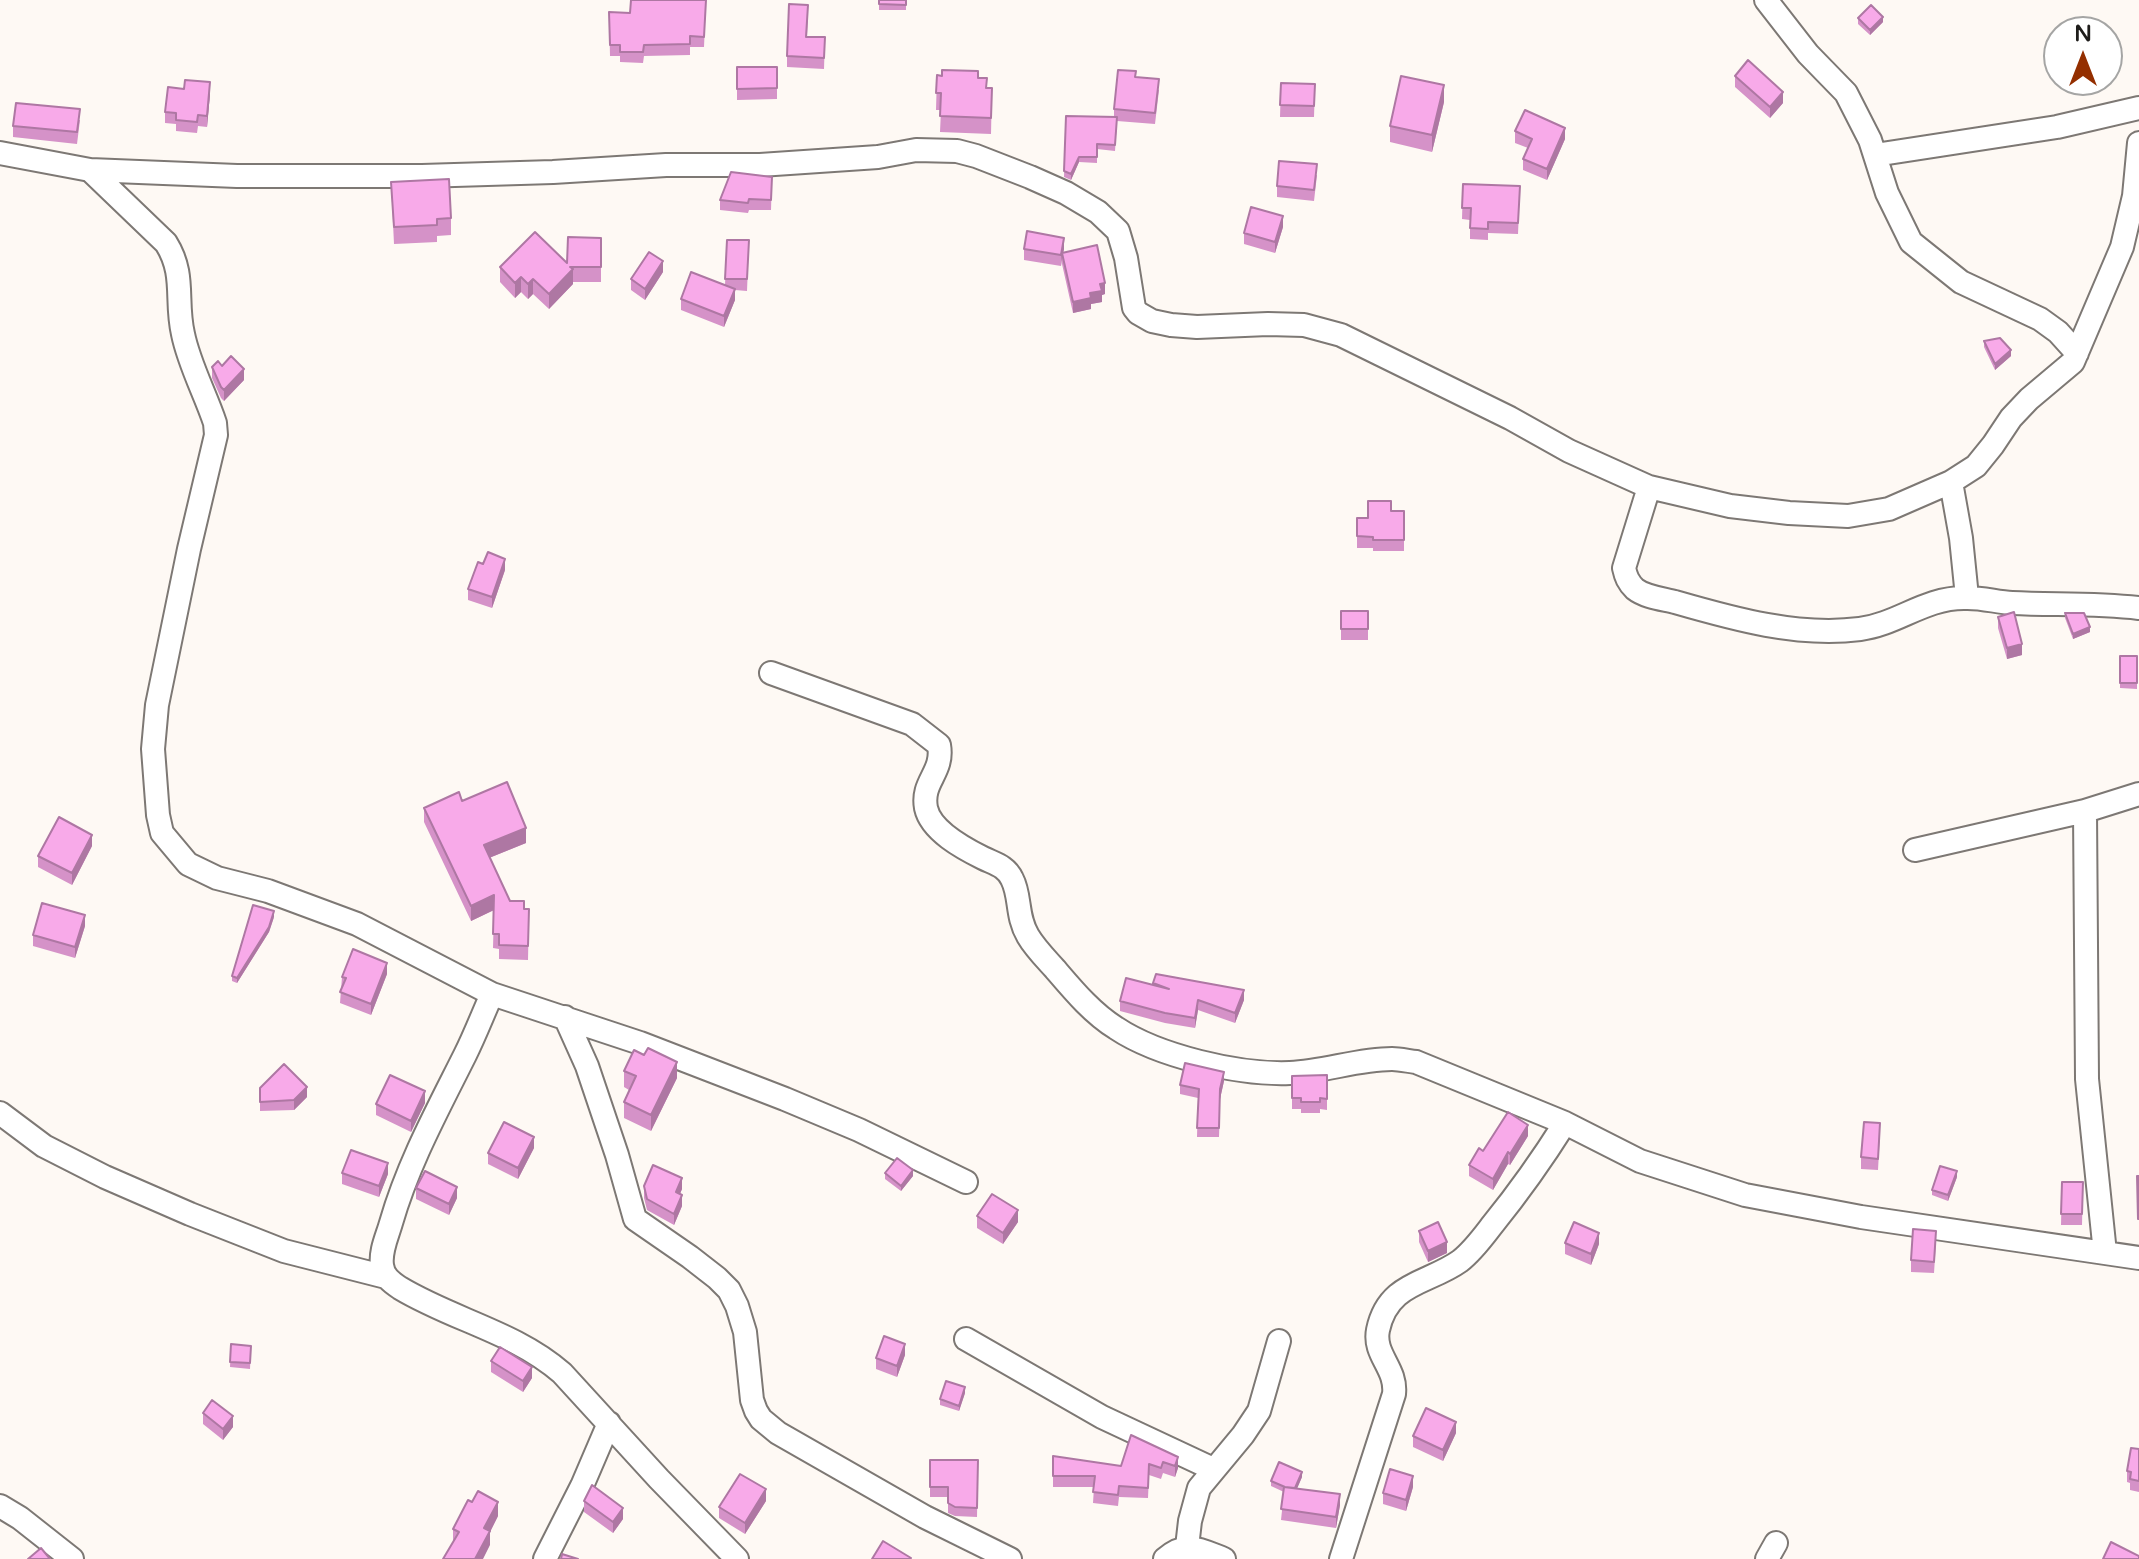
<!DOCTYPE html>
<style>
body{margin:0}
#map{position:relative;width:2139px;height:1559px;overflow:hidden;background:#fef9f4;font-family:"Varela Round",sans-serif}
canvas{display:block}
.north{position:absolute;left:2043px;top:16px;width:80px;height:80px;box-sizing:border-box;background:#fff;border:2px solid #a5a5a4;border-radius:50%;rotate:0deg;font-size:22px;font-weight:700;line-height:32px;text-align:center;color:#1f1d1b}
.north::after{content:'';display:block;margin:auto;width:28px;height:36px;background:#942f00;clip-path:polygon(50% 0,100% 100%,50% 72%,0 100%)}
</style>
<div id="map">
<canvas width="2139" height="1559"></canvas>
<div class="north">N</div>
</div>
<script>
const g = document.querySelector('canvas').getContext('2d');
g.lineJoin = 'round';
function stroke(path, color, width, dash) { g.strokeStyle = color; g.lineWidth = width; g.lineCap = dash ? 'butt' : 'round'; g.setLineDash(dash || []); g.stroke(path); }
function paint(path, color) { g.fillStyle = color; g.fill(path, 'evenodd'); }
const street = new Path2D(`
 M1766,0l42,54 38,39 24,47 17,53 24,49 50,40 79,37 18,13 19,21
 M0,153l90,17 147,6h185l131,-4 113,-7h94l118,-8 38,-7 41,1 19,5 54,21 36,16 32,19 20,19 8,27 8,50 4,5 14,8 19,4 26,2 71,-3 36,1 37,10 169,83 59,33 80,36 81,19 59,7 59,3 41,-7 62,-27 25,-16 17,-21 18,-27 18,-19 44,-37 49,-115 12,-51 5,-53
 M1875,155l182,-28 82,-19
 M90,170l76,73c20,32 9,57 17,91 6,30 22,59 32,89l1,12 -27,114 -32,156 -4,44 5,66 4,18 26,31 29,14 51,13 89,33 135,70 148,49 145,56 74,31 107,52
 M1951,482l10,56 6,59
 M1649,487l-25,81c2,9 4,14 11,21 10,8 28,10 40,13 59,17 123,35 185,27 38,-5 64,-31 104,-31 16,-1 32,4 48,5 42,2 84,0 127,5
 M771,673l141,51 27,21c5,28 -18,36 -13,63 5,23 37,40 57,50 12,6 23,8 29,21 9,17 4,37 16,57 7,12 18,23 27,33 18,21 37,44 61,59 42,28 122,47 174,45 34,-1 67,-14 102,-14 7,0 16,2 24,3l149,61 75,38 105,34 116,22 278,41
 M2085,811l2,268 18,174
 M1915,850l170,-39 54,-17
 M492,994c-9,20 -17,41 -27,61 -28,56 -57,109 -74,168 -4,14 -11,28 -9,42 1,11 9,17 18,23 53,32 115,44 162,85l97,106 78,80
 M565,1017l22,49 30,89 18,64 55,38 27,21 12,12 8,16 8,26 7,68 4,11 5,8 17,14 147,84 85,42
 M0,1113l44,33 61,31 85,37 94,37 102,26
 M966,1339l136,78 111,52
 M0,1506l20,12 52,41
 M1187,1547l3,-26 9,-33 44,-53 16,-24 20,-70
 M545,1559l37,-73 27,-63
 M1165,1559c21,-19 36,-9 59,0
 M1341,1559l53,-165c3,-26 -21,-39 -16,-64 10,-48 50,-46 82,-69 13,-10 23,-24 33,-37 26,-32 50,-66 72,-101
 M1767,1559l9,-16`);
stroke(street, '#7d7874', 26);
stroke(street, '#fff', 22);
paint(new Path2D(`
 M706,0l-2,47h-14v8l-46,1 -1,7 -23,-1v-6h-10l-1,-44 21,1z
 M879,0h27v10h-27z
 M808,16l-1,21h18l-1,32 -37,-2v-11z
 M1858,18l25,4 -13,13 -12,-11z
 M737,67h40v32l-40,1z
 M937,75l41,3 9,10h5l-1,46 -51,-2 1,-22h-5z
 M1735,76l48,27 -13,15 -35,-31z
 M1136,77l23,13 -4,34 -38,-3 -2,30 -18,-2v14l-18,-1 -8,18 -7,-3 2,-61 48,1v-8z
 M1281,83l34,1 -1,33h-34z
 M210,94l-3,33 -9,-1 -1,7 -21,-2v-7l-11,-1v-11z
 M1444,102l-12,50 -42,-10v-16z
 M80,120l-3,24 -64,-7v-11z
 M1515,131l50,8 -18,41 -24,-10v-11l5,-11 -13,-5z
 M1317,175l-3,26 -37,-4v-11z
 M772,177l-1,33h-22l-1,3 -28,-3v-10z
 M391,182l60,36v17l-14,1v6l-43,2z
 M1463,184l57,2 -2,48 -30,-1v7l-18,-1v-19l-8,-1z
 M1283,227l-8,26 -31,-9v-11z
 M601,238v44h-28v2l-24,25 -16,-15 -5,5 -7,-7 -6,6 -15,-16v-15l67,-4z
 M727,240h22l-2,51 -12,-1v10l-11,27 -43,-17v-11l44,-14z
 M1024,249h40l-1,3 42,42 -3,1v7l-11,2v5l-18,4 -11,-49v-5l-1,7 -37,-6z
 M663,272l-18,28 -14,-10v-11z
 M1984,341l27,15 -16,14 -11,-23z
 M222,366l22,14 -20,21 -3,-3 -9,-20v-11z
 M1391,511h13v40h-31v-3h-16v-30h11z
 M505,570l-13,38 -24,-8v-11z
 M1341,611h27v29h-27z
 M2065,613l25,19 -17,7 -8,-21z
 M1998,617l24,38 -15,4 -9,-31z
 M2120,656h17v33l-17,-1z
 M424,808l102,35 -37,15 21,43 14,8h5l-1,51 -29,-1v-10l-6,-1 1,-38 -23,11 -47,-99z
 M92,846l-20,39 -34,-18v-11z
 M274,917l-5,15 -32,51 -5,-2v-5z
 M85,926l-10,32 -42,-12v-11z
 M387,974l-16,41 -31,-12 2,-26z
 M1156,974l88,26 -9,23 -37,-13 -3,18 -30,-5 -45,-12v-10l33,-16z
 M624,1071l53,7 -26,53 -27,-13v-16l5,-12 -5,-3z
 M1327,1075v35l-7,-1v4h-19v-4h-9v-33z
 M1224,1081l-4,18 -1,38h-22l1,-39 -18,-4v-9z
 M260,1088l47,9 -13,13 -34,1z
 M425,1103l-14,29 -35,-17v-11z
 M1880,1134l-2,36 -17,-1v-12z
 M1528,1136l-18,29 -2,-1 -15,26 -24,-14v-11l14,-14z
 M534,1148l-16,31 -30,-15v-11z
 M342,1173l46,1 -9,23 -37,-13z
 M885,1173l28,3 -12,15 -16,-12z
 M1957,1177l-9,24 -16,-6v-5z
 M2062,1182h21l-1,43h-21z
 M644,1186l38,3 -2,5 2,12 -8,19 -27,-15 -3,-12z
 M416,1188l41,10 -8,17 -33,-16z
 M977,1216l41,6 -15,22 -26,-16z
 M1419,1231l28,22 -19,9 -9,-20z
 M1936,1242l-2,31 -23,-1v-12z
 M1565,1243l34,1 -8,21 -26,-11z
 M231,1344l20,2 -1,23 -20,-2z
 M905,1355l-8,22 -21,-8v-11z
 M491,1361l41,17 -9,14 -32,-20z
 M965,1393l-6,18 -19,-6v-6z
 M203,1413l30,14 -10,13 -20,-16z
 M1456,1433l-13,28 -30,-14v-11z
 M1131,1435l47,33 -3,9 -12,-4 -2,6 -12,-4 -1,23 -29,-1 -1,9 -25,-3 1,-16h-41v-31l68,10z
 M2139,1449v43l-9,-2v-7l-3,-1v-11z
 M930,1460h48l-1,57 -22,-1 -7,-3v-16h-18z
 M1302,1477l-5,11 43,17 -4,23 -55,-8 3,-28 -13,-6v-5z
 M1413,1487l-7,24 -23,-7v-11z
 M584,1501l39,18 -10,14 -29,-21z
 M766,1501l-21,33 -26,-16v-11z
 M498,1516l-8,16v13l-37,-3v-13z`), '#d592c8');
paint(new Path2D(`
 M1883,17v5l-13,13v-5z
 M210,82v12l-3,33v-11z
 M1444,85v17l-12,50v-17z
 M1783,92v11l-13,15v-11z
 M1565,128v11l-18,41v-11z
 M1079,157v5l-8,18v-6z
 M1283,216v11l-8,26v-11z
 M1064,238v11l-1,6 -1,-2 -1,13v-11z
 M663,261v11l-18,28v-11z
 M573,269v15l-24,25v-15z
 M521,277v15l-6,6v-15z
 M533,279v15l-5,5v-15z
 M1105,283v11l-3,1v7l-11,2v5l-18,4v-11l17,-9 10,-9z
 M735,289v11l-11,27v-11z
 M2011,350v6l-16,14v-6z
 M244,369v11l-20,21v-11z
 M505,559v11l-13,38v-11z
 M2090,627v5l-17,7v-5z
 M2022,644v11l-15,4v-11z
 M526,828v15l-42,17v-15z
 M92,835v11l-20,39v-12z
 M494,895v15l-23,11v-15z
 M274,911v6l-5,15 -32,51v-5z
 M85,915v11l-10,32v-11z
 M387,963v11l-16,41v-11z
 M1244,990v10l-9,23v-10z
 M1198,1000v10l-3,18v-10z
 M677,1062v16l-26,53v-16z
 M1224,1072v9l-4,18 -1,38 1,-48z
 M307,1087v10l-13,13v-10z
 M425,1091v12l-14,29v-11z
 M1528,1125v11l-18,29v-11z
 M534,1137v11l-16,31v-11z
 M1508,1152v12l-15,26v-11z
 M388,1163v11l-9,23v-11z
 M913,1170v6l-12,15v-5z
 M1957,1171v6l-9,24v-6z
 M682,1178v11l-6,14v-11z
 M457,1187v11l-8,17v-11z
 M682,1195v11l-8,19v-11z
 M1018,1210v12l-15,22v-11z
 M1599,1233v11l-8,21v-11z
 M1447,1242v11l-19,9v-11z
 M905,1344v11l-8,22v-11z
 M532,1367v11l-9,14v-11z
 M965,1387v6l-6,18v-5z
 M233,1416v11l-10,13v-11z
 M1456,1422v11l-13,28v-11z
 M1178,1457v11l-3,9v-11z
 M1302,1472v5l-8,19v-6z
 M1413,1476v11l-7,24v-11z
 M766,1489v12l-21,33v-11z
 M1340,1494v11l-4,23v-11z
 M498,1502v14l-8,16v13l-7,14h-8l9,-31z
 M623,1508v11l-10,14v-11z`), '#ae77a3');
const building = new Path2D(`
 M631,0h75l-2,37 -14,-1v8l-46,1 -1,7h-23v-7h-10l-1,-33 21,1z
 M879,0h27v5l-27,-1z
 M789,4l19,1 -2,32h19l-1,21 -37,-2z
 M1871,5l12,12 -13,13 -12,-12z
 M1748,60l35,32 -13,15 -35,-31z
 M737,67h40v21l-40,1z
 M942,70l36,1v7h9l-1,10h6l-1,30 -51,-2 1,-23h-5l1,-18 5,1z
 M1118,70l18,1 -1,6 24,2 -4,34 -41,-4z
 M1401,76l43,9 -12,50 -42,-9z
 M185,80l25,2 -3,34 -9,-1 -1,7 -21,-2v-7l-11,-1 3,-25 16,2z
 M1281,83l34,1 -1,22 -34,-1z
 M16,103l64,6 -3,23 -64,-6z
 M1525,110l40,18 -18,41 -24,-10 9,-20 -17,-8z
 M1066,116l51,1 -2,28 -18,-1v13h-18l-8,17 -7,-3z
 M1279,161l38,3 -3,26 -37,-4z
 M731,172l41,5 -1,23 -22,-1 -1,4 -28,-3z
 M449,179l2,39 -14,1v6l-43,2 -3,-45z
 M1463,184l57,2 -2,37 -30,-1v7l-18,-1 1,-20h-9z
 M1251,207l32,9 -8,26 -31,-9z
 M1027,231l37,7 -3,17 -37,-6z
 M535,232l32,31 1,-26 33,1v29h-31l3,2 -24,25 -16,-15 -5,5 -7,-7 -6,6 -15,-16z
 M727,240h22l-2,39h-22z
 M1097,245l8,38 -5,1 2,7 -12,2 1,5 -18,4 -11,-49z
 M649,252l14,9 -18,28 -14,-10z
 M691,272l44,17 -11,27 -43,-17z
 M2000,338l11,12 -16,14 -11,-23z
 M231,356l13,13 -20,21 -3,-3 -9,-20 6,-6 4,5z
 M1368,501h23v10h13v29h-31v-3l-16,-1v-18h11z
 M488,552l17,7 -13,38 -24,-8 10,-27 5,2z
 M1341,611h27v18h-27z
 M2014,612l8,32 -15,4 -9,-31z
 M2065,613h19l6,14 -17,7z
 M2120,656h17v27h-17z
 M507,782l19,46 -42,17 26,56h14v8h5l-1,37 -29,-1v-11h-6l1,-39 -23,11 -47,-98 35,-16 3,9z
 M59,817l33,18 -20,38 -34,-17z
 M42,903l43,12 -10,32 -42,-12z
 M253,905l21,6 -5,16 -32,51 -5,-2z
 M353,949l34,14 -16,41 -31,-12 6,-14 -4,-1z
 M1156,974l88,16 -9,23 -37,-13 -3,18 -30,-5 -45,-12 6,-23 43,11 -16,-6z
 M648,1048l29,14 -26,53 -27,-13 12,-26 -12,-5 10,-21 10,5z
 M1185,1063l39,9 -4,17 -1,39h-22l2,-39 -19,-4z
 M284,1064l23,23 -13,13 -34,2v-14z
 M390,1075l35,16 -14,30 -35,-17z
 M1327,1075v24l-7,-1v4h-19v-4h-9v-22z
 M1508,1112l20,13 -18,29 -2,-2 -15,27 -24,-14 10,-17 4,3z
 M504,1122l30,15 -16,31 -30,-15z
 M1864,1122l16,1 -2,36 -17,-2z
 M351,1150l37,13 -9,23 -37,-13z
 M897,1158l16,12 -12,16 -16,-13z
 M653,1165l29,13 -6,14 6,3 -8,19 -27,-15 -3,-13z
 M1940,1166l17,5 -9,24 -16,-5z
 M425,1171l32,16 -8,17 -33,-16z
 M2137,1176h2v43h-1z
 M2062,1182h21l-1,32h-21z
 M992,1194l26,16 -15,23 -26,-17z
 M1438,1222l9,20 -19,9 -9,-20z
 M1574,1222l25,11 -8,21 -26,-11z
 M1913,1229l23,2 -2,31 -23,-2z
 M884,1336l21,8 -8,22 -21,-8z
 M231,1344l20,2 -1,17 -20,-1z
 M500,1347l32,20 -9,14 -32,-20z
 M946,1381l19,6 -6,19 -19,-7z
 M212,1400l21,16 -10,13 -20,-16z
 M1426,1408l30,14 -13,28 -30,-14z
 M1131,1435l47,22 -3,9 -12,-4 -2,6 -12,-4 -1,24 -29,-2 -1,9 -25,-3 2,-16h-42v-20l68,10z
 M2131,1448l8,1v32l-9,-2 1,-7 -4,-1z
 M930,1460h48l-1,48 -22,-1 -7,-4v-16h-18z
 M1279,1462l23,10 -7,16 -10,-1 -14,-6z
 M1390,1469l23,7 -7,24 -23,-7z
 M740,1474l26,15 -21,34 -26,-16z
 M592,1485l31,23 -10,14 -29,-21z
 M1284,1487l56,7 -4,23 -55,-8z
 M478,1491l20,11 -14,26 6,3 -15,28h-32l16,-27 -6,-3 15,-29 4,2z
 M883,1541l28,17 -1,1h-38z
 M2111,1542l28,14v3h-36z
 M41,1548l9,11h-22z
 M562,1554l16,5h-17z`);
paint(building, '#f8aae9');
stroke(building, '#ae77a3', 2);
</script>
